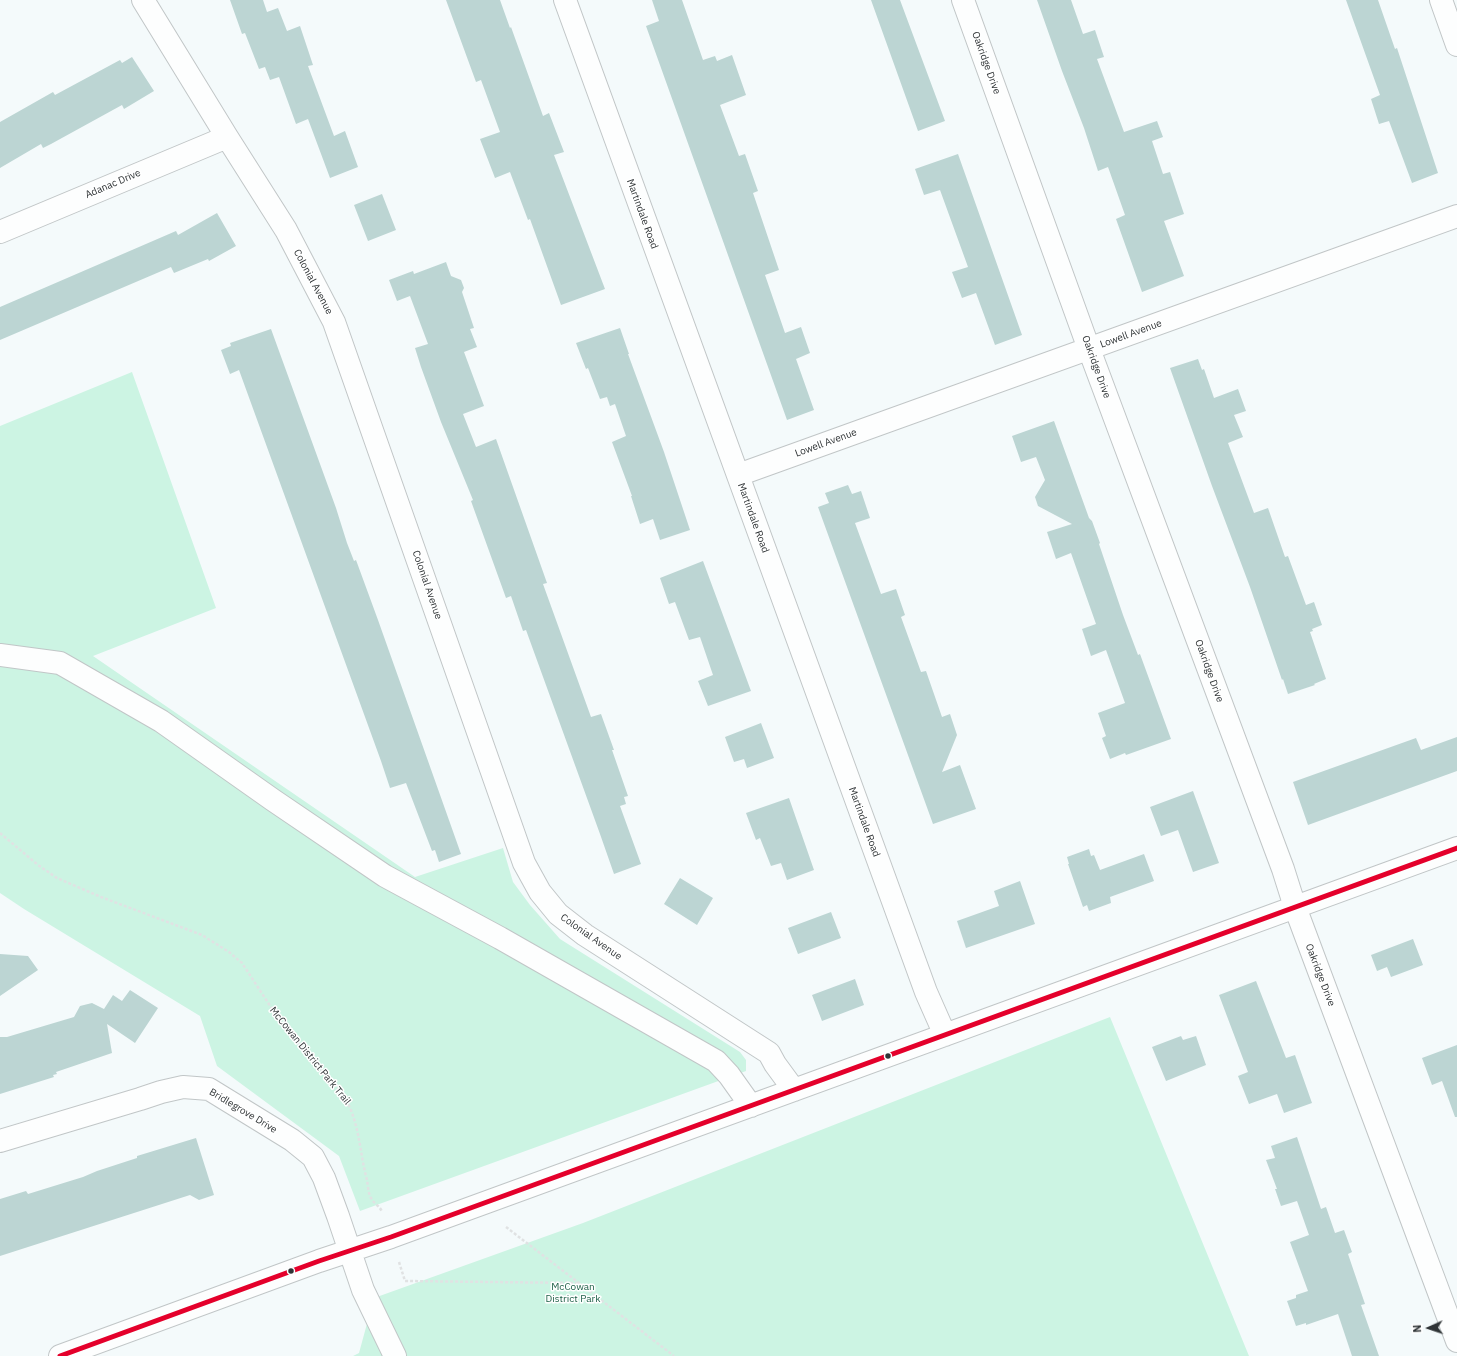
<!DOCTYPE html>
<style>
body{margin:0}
#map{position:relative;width:1457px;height:1356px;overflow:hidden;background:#f4fafb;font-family:"IBM Plex Sans",sans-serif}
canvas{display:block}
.north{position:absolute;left:1409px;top:1308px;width:40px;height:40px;-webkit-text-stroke:3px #fff;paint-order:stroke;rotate:267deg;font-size:11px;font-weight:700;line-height:16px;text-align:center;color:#2f3436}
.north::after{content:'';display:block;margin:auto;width:14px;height:18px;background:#2f3436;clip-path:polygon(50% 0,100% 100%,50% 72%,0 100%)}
</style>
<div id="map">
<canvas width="1457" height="1356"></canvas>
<div class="north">N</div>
</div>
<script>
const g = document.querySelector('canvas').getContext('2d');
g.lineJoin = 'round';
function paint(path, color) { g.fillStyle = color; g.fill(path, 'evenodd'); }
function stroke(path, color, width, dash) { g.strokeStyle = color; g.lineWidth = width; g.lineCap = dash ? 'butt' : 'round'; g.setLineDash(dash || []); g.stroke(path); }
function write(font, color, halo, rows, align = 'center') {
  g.font = font + ' "IBM Plex Sans",sans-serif'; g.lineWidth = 3; g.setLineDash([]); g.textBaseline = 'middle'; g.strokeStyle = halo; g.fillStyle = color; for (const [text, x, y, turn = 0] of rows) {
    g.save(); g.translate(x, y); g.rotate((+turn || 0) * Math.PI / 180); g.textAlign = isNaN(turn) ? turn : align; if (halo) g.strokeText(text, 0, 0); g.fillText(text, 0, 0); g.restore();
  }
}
paint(new Path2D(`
 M132,372l84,236 -123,48 322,221 88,-29 10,34 17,23 30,34 180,113 6,8v11l-386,140 -21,-55 -122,-90 -17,-50 -176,-107 -24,-16v-467z
 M1110,1017l139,339h-896l6,-3 15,-55 209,-75z`), '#ccf4e3');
paint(new Path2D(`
 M230,0h33l4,12 11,-4 9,23 13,-5 13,39 -5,1 26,70 11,-5 13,36 -28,11 -22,-59 -12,5 -17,-47 -9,3 -5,-13 -6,2 -14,-36 -3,1z
 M446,0h54l10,28 1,-1 32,89 6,-3 15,39 -10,3 51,134 -44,16 -31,-86 -2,1 -18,-48 -15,6 -15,-39 20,-7 -19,-52 -5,2z
 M652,0h30l21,60 12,-4 2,5 15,-6 14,40 -26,10 19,51 6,-2 13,37 -5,2 26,77 -14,5 20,58 16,-6 9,26 -14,6 18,51 -27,10 -141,-394 13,-5z
 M871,0h29l45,121 -27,10z
 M1037,0h34l12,34 12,-4 9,27 -7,2 27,73 33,-11 6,16 -11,4 11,33 7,-2 14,42 -20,7 20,55 -42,16 -26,-73 9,-4 -17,-48 -10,4 -14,-43 -22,-57z
 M1346,0h32l17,49 2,-1 41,125 -26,10 -23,-62 -10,3 -8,-25 9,-4z
 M132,57l22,34 -30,18 -2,-4 -71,39 -8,4 -2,-4 -41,24v-46l53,-30 2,3 65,-35 2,3z
 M958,154l64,181 -27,10 -19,-52 -14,5 -10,-26 16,-5 -28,-77 -16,5 -9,-26z
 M382,194l14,36 -28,11 -14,-36z
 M217,213l19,33 -27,15 -1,-2 -34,14 -3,-6 -171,73v-33l176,-76 2,4z
 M446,262l5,14 10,4 3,8 -2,4 12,36 -4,1 7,18 -13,5 20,54 -21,8 13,33 20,-8 51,144 -4,1 48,133 10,-3 13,36h-2l16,46 -4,1 2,7 -6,2 21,58 -27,10 -14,-40 -74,-204 -3,1 -12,-35 -5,2 -35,-97 2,-1 -32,-78 -20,-55 -6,-19 13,-4 -18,-48 -13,5 -8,-21 24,-9 1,3z
 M620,328l9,26h-1l36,98 26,78 -30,10 -7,-21 -13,5 -9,-28h1l-20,-54 14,-6 -11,-32 -5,2 -3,-9 -7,2 -12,-31 -2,1 -10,-26z
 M271,329l65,179 11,35 7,18 2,-1 22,60 83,234 -22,8 -4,-12 -3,1 -26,-68 -16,5 -9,-27 -142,-391 -9,4 -9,-24 10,-4 -1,-3z
 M1198,359l4,11 2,-1 10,29 24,-9 8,22 -12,4 9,22 -15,6 26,70 14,-5 17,49 3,-1 18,49 8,-3 8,23 -10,4 1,2 -3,1 16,47 -12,5 1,1 -27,9 -5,-15 -1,1 -32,-93 -38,-101 -42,-118z
 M1054,421l35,97 3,3 8,22 -1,1 24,71 15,40 2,-1 31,85 -45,16 -1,-2 -15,6 -8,-21 4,-2 -8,-23 27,-10 -19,-53 -15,6 -9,-27 14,-5 -25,-71 -15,6 -9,-27 25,-8 -34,-18 -3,-9 10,-17 -9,-23 -15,5 -9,-26z
 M848,485l4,9 9,-3 9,27 -15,5 26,71 15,-5 9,26 -4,2 20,55 5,-1 16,46 8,-3 7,21 -15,37 18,-7 16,44 -43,15 -115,-317 11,-4 -4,-10z
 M703,561l48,130 -43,15 -10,-25 15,-6 -13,-38 -11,3 -14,-38 -6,2 -9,-26z
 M761,723l13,35 -27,10 -3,-9 -10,3 -9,-25z
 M1457,737v34l-149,54 -15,-43 123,-44 5,12z
 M1193,791l26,72 -26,9 -15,-42 -17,6 -11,-29z
 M789,798l25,72 -27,10 -6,-17 -10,3 -11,-28 -4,2 -10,-27z
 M1089,849l2,7 3,-1 6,15 44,-16 10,27 -44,16 1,6 -22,8 -2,-6 -4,2 -15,-43h1l-2,-7z
 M680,878l33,20 -16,27 -33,-21z
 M1020,881l15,43 -69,24 -9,-27 42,-15 -5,-15z
 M831,912l10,26 -43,16 -10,-26z
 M1413,939l10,26 -32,12 -4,-10 -10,4 -6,-16z
 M0,954l28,2 10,14 -38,26z
 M855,979l9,26 -42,16 -10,-26z
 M1256,981l30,77 9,-3 17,48 -28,10 -7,-19 -28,10 -11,-28 10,-4 -29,-77z
 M130,990l28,18 -23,35 -28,-19 5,29 -56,19 1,2 -4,1 1,2 -54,17v-57h7l67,-20 6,-11 12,-3 12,6 9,-14 9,6z
 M1181,1036l2,4 13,-4 10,29 -40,16 -14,-34z
 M1457,1045v72h-2l-13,-36 -10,4 -10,-27z
 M1297,1137l24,72 5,-2 9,26 9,-3 8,22 -4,2 17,50 -4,1 18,51h-27l-14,-42 -32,11v-2l-10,3 -9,-25 9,-3v-3l12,-4 -18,-49 19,-7 -12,-34 -16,5 -6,-17h2l-11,-29 9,-2 -4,-12z
 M196,1138l18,57 -15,5 -9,-5 -190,61v-57l26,-8 2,3 55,-17 14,-6 40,-13v-2z`), '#bcd5d3');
const minor = new Path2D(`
 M143,0l84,137 59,93 48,92 190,541 16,29 18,22 27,21 184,118 6,11 19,26
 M565,0l361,992 19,43
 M963,0l126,349 194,520 12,38 162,434
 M1441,0l16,45
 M0,232l227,-95
 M738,475l719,-259
 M0,655l60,8 101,58 112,79 112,76 115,62 216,123 13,14 22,31
 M0,1141l140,-42 21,-7 22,-5 26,2 83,51 21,17 11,21 14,38 25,74 32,66
 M60,1356l259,-95 72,-24 1066,-389`);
stroke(minor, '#c1c6c7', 24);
stroke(new Path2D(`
 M0,833l38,32 19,13 44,19 101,38 27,17 13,11 42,64 59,68c17,26 16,56 24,85 1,5 1,13 4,18 3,6 9,8 11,14
 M506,1227l168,129
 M399,1262l6,19 174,2`), '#e0e2e3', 2.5, [3, 2]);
stroke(minor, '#fdfefe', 22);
stroke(new Path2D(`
 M60,1356l259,-95 72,-24 1066,-389`), '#e4002b', 5);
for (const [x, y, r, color] of [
 [888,1056,3.5,"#2f3436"],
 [291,1271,3.5,"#2f3436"]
]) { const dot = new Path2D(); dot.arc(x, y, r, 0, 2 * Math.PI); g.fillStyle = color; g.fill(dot); stroke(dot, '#fff', 1.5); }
write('10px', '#2f3436', '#fff', [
 ["Oakridge Drive",986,63,70],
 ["Adanac Drive",113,184,-23],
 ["Martindale Road",642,214,70],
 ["Colonial Avenue",313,282,62],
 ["Lowell Avenue",1131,334,-20],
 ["Oakridge Drive",1096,367,70],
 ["Lowell Avenue",826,443,-20],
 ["Martindale Road",753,518,70],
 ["Colonial Avenue",427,585,71],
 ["Oakridge Drive",1209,671,70],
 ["Martindale Road",864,822,70],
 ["Colonial Avenue",591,937,35],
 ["Oakridge Drive",1320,975,69],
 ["McCowan District Park Trail",310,1056,51],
 ["Bridlegrove Drive",243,1111,31]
]);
write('10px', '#1a5d44', '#fff', [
 ["McCowan",573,1287],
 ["District Park",573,1299]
]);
</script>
